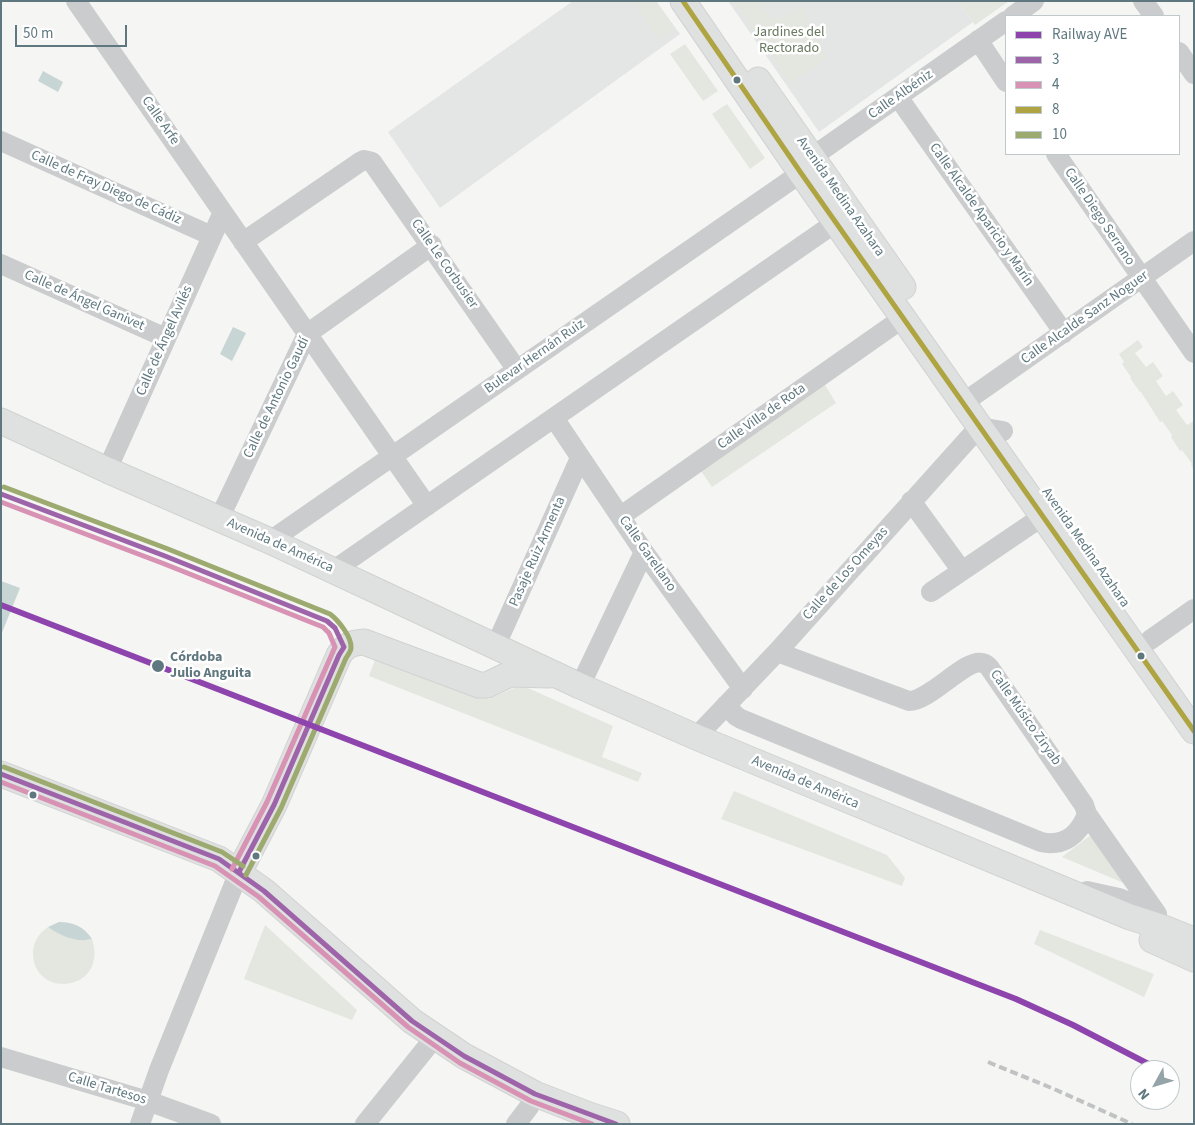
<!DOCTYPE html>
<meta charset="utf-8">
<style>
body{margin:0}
#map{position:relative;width:1195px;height:1125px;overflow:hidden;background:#f5f5f3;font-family:"Source Sans 3",sans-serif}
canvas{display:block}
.frame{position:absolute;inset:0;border:2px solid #5f7880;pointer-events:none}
.legend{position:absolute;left:1005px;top:15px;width:175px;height:140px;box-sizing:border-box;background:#fff;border:1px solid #bfc9cc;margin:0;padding:6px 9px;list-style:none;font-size:15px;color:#5f7880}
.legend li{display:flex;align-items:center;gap:10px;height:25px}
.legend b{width:25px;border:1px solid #bfc9cc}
.north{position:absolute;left:1130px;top:1060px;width:50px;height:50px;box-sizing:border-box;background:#fff;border:1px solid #bfc9cc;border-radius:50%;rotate:231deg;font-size:14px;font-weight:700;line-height:20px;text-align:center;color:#5f7880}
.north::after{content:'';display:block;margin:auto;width:18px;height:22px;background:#94a4a8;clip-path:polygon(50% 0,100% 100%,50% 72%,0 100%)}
.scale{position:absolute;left:15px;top:25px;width:112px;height:22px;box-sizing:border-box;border:2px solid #5f7880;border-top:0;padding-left:6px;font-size:15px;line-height:18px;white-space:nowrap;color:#5f7880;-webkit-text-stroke:4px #fff;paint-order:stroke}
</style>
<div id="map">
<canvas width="1195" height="1125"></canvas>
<div class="frame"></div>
<ul class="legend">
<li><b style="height:6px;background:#8e44ad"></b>Railway AVE</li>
<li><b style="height:6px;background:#9e64a9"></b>3</li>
<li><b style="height:6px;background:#d792b4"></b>4</li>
<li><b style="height:6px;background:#afa442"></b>8</li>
<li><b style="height:6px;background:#9daa6f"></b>10</li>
</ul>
<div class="north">N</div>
<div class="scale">50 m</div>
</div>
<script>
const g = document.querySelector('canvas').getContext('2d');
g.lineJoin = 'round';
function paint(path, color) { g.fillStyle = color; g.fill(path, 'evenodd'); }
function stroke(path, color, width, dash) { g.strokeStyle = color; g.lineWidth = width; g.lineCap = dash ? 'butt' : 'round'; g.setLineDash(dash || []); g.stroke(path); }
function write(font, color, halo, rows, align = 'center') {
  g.font = font + ' "Source Sans 3",sans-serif'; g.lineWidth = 5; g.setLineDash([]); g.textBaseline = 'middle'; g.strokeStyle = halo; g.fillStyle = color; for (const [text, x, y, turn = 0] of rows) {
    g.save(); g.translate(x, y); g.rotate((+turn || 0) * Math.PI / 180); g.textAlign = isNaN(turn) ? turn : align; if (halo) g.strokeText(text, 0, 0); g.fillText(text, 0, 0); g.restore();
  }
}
paint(new Path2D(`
 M573,1h83l24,33 -240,174 -52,-76z
 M728,1h229l16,21 -154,110z`), '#e4e6e6');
paint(new Path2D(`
 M632,1h24l19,27 -17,11z
 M733,1h29l1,8c16,14 22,9 39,-2l8,13 -5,4 23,33 -38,26z
 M957,1h52l-34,24z
 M685,44l33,47 -15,10 -33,-47z
 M727,104l38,54 -15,11 -38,-55z
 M1138,340l5,7 -8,6 11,14 7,-5 10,14 -7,5 10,15 7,-5 10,14 -7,5 11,15 7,-4v49l-3,-5 1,-1 -10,-14 -2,1 -9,-14 1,-2 -10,-14 -2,1 -19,-30h-1l-10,-14 1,-1 -9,-13 2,-2 -5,-8z
 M825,385l11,18 -124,84 -11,-16z
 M376,657l113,42 32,-14 92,41 -11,31 40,16 -4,9 -269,-106z
 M734,791l153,64 18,23 -3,8 -181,-67z
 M1092,834l34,50 -64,-27z
 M265,925l92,85 -5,10 -108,-41z
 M48,927c11,8 30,16 44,12 17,53 -59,61 -59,14 0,-11 6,-20 15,-26z
 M1040,930l114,44 -10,23 -110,-53z`), '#e4e7e0');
paint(new Path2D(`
 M43,71l20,11 -5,10 -20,-11z
 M233,327l13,6 -14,28 -12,-7z
 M1,581l19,7 -19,47z
 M59,922c15,0 25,5 33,17 -15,4 -32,-3 -44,-12z`), '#c8d5d5');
const major = new Path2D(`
 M683,1l118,172 393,558
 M758,80l145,207
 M1,421l106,49 163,71 310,145 116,51 434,180 31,10 33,13
 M1,774l218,85 45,32 148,130 52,35 71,38 54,21 28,9
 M239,872l35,-67 65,-150c7,-10 12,-12 25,-13l115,43h8l23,-11 39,1
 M1152,940l42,19`);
stroke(major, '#d1d2d2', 27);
stroke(new Path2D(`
 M76,1l351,505
 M1143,1l11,15
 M1013,16l21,-15
 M978,40l28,42
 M1179,52l15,22
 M898,97l166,236
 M1,141l211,95
 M1056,154l138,199
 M243,242l117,-80 4,-2 8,2 145,208
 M1,264l165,74
 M963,403l231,-162
 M554,418l90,134 99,137
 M107,470l116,-258
 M911,501l51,70
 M621,516l282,-198
 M219,519l88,-185 125,-89
 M270,541l531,-368 11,-16 194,-136
 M334,570l514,-356
 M931,592l112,-76
 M1150,640l44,-31
 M496,645l84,-187
 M777,652l132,49c21,0 57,-43 73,-38 3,0 5,2 7,4l95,138 3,9 70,100
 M580,686l64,-134
 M726,705l10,11 5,3 300,123c22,5 38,-7 46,-28
 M696,737l81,-85 202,-225 24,4
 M1087,891l32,7 38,16
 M1,1057l147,44 63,23
 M140,1124l19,-54 80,-198
 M365,1124l70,-87
 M516,1124l13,-17 6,-13`), '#cacccd', 20);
stroke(major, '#dfe0e0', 25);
stroke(new Path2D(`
 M988,1062l66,27 78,35`), '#c0c2c3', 4, [8, 4]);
stroke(new Path2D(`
 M1,494l164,62 162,65 8,7 9,19 -5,8 -65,150 -35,67
 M1,774l218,85 45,32 148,130 52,35 71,38 81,30`), '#9e64a9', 5);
stroke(new Path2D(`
 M1,502l161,61 161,64 6,6 6,14 -68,155 -35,67
 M1,782l214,84 44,31 149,130 52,36 71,38 61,23`), '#d792b4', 5);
stroke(new Path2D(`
 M683,1l118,172 393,558`), '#afa442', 5);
stroke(new Path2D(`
 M4,487l164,62 162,65c8,6 22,23 21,34 0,3 -3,7 -5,10l-65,150 -35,67
 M4,767l218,85 21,14`), '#9daa6f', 5);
stroke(new Path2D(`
 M1,605l1015,394 57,26 87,45`), '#8e44ad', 6);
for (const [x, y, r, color] of [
 [737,80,4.5,"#5f7880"],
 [1141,656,4.5,"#5f7880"],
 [158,666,7,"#5f7880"],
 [33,795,4.5,"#5f7880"],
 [256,856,4.5,"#5f7880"]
]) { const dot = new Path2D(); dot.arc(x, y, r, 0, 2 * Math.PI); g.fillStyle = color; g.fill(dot); stroke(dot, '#fff', 2); }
write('14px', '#67785e', '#fff', [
 ["Jardines del",789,33],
 ["Rectorado",789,49]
]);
write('14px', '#5f7880', '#fff', [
 ["Calle Albéniz",901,95,-35],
 ["Calle Arfe",160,121,55],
 ["Calle de Fray Diego de Cádiz",106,188,24],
 ["Avenida Medina Azahara",840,197,55],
 ["Calle Alcalde Aparicio y Marín",981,215,55],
 ["Calle Diego Serrano",1099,217,56],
 ["Calle Le Corbusier",444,264,55],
 ["Calle de Ángel Ganivet",84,301,24],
 ["Calle Alcalde Sanz Noguer",1085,318,-35],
 ["Calle de Ángel Avilés",165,341,-66],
 ["Bulevar Hernán Ruiz",535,357,-35],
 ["Calle de Antonio Gaudí",277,398,-64],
 ["Calle Villa de Rota",762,417,-35],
 ["Avenida de América",280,546,24],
 ["Avenida Medina Azahara",1085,548,55],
 ["Pasaje Ruiz Armenta",538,552,-66],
 ["Calle Garellano",647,554,55],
 ["Calle de Los Omeyas",846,574,-48],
 ["Calle Músico Ziryab",1025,718,55],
 ["Avenida de América",805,783,23],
 ["Calle Tartesos",107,1089,17]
]);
write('bold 14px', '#5f7880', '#fff', [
 ["Córdoba",170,658],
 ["Julio Anguita",170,674]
], 'left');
</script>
